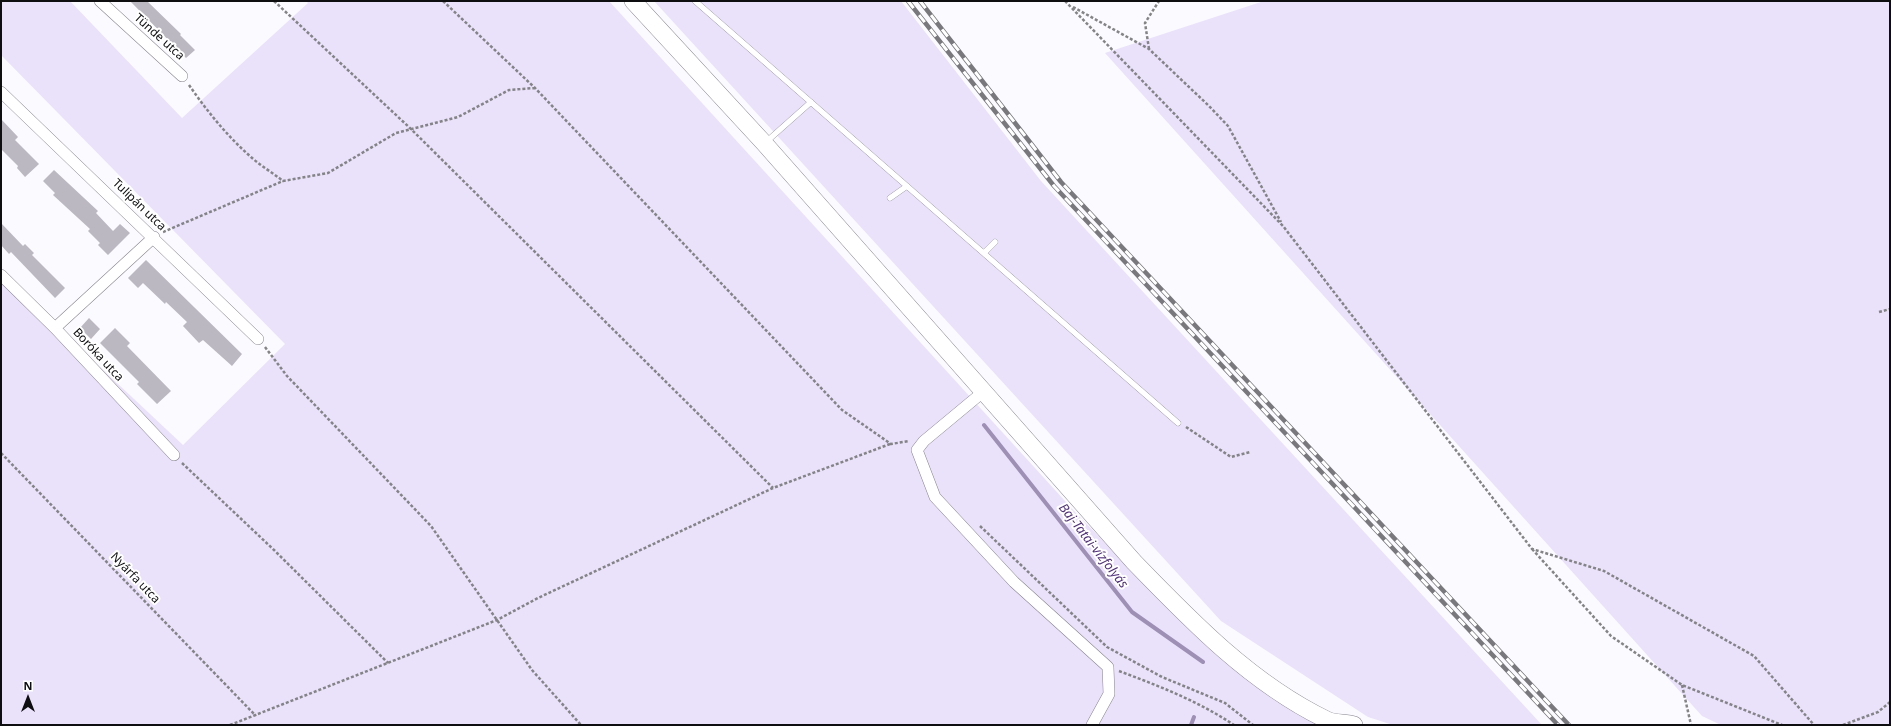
<!DOCTYPE html>
<meta charset="utf-8">
<style>
body{margin:0}
#map{position:relative;width:1891px;height:726px;overflow:hidden;background:#fbfafe;font-family:"Noto Sans",sans-serif}
canvas{display:block}
.frame{position:absolute;inset:0;border:2px solid #0e0d10;pointer-events:none}
.north{position:absolute;left:8px;top:678px;width:40px;height:40px;-webkit-text-stroke:3px #fff;paint-order:stroke;rotate:0deg;font-size:11px;font-weight:700;line-height:16px;text-align:center;color:#0e0d10}
.north::after{content:'';display:block;margin:auto;width:14px;height:18px;background:#0e0d10;clip-path:polygon(50% 0,100% 100%,50% 72%,0 100%)}
</style>
<div id="map">
<canvas width="1891" height="726"></canvas>
<div class="frame"></div>
<div class="north">N</div>
</div>
<script>
const g = document.querySelector('canvas').getContext('2d');
g.lineJoin = 'round';
function paint(path, color) { g.fillStyle = color; g.fill(path, 'evenodd'); }
function stroke(path, color, width, dash) { g.strokeStyle = color; g.lineWidth = width; g.lineCap = dash ? 'butt' : 'round'; g.setLineDash(dash || []); g.stroke(path); }
function write(font, color, halo, rows, align = 'center') {
  g.font = font + ' "Noto Sans",sans-serif'; g.lineWidth = 4; g.setLineDash([]); g.textBaseline = 'middle'; g.strokeStyle = halo; g.fillStyle = color; for (const [text, x, y, turn = 0] of rows) {
    g.save(); g.translate(x, y); g.rotate((+turn || 0) * Math.PI / 180); g.textAlign = isNaN(turn) ? turn : align; if (halo) g.strokeText(text, 0, 0); g.fillText(text, 0, 0); g.restore();
  }
}
paint(new Path2D(`
 M1,1h69l112,117 126,-115 -2,-2h303l467,512 124,127 5,-7 49,41 100,51h-1353v-451l182,171 102,-101 -284,-289z
 M654,1h247l140,180 501,544h-149l-25,-8 -147,-96z
 M1264,1h626v723l-169,1 -19,-9 -597,-663z`), '#eae2fb');
stroke(new Path2D(`
 M984,425l148,187 71,50
 M1191,725l3,-8`), '#9d90b4', 4);
paint(new Path2D(`
 M130,1h17l34,33 -1,1 15,15 -9,8z
 M1,119l17,18 -3,3 24,24 -14,13 -8,-9 1,-2 -17,-17z
 M54,170l44,41 -2,2 17,18 7,-7 10,9 -22,22 -10,-10 2,-2 -12,-12 2,-2 -37,-34 2,-2 -12,-12z
 M1,223l22,23 2,-2 9,9 -2,2 33,33 -10,10 -44,-46 -2,2 -8,-9z
 M146,260l96,94 -10,12 -29,-26 -4,3 -16,-17 4,-4 -21,-20 -1,2 -22,-21 -5,5 -10,-10z
 M89,318l11,11 -9,10 -11,-11z
 M115,328l15,15 -3,3 44,45 -14,13 -20,-20 2,-2 -39,-39z`), '#bbb8c1');
const service = new Path2D(`
 M695,1l483,422
 M766,142l45,-40
 M890,198l17,-12
 M984,253l11,-11`);
const minor = new Path2D(`
 M100,1l82,75
 M1,92l257,247
 M1,275l54,53 119,127
 M55,328l99,-91
 M983,392l-59,49 -7,9 18,47 79,85 94,85 1,27 -17,31`);
const primary = new Path2D(`
 M633,1l131,142 370,419c58,60 118,122 193,158 8,4 19,2 27,5`);
stroke(service, '#86838c', 6);
stroke(minor, '#86838c', 12);
stroke(primary, '#86838c', 18);
stroke(new Path2D(`
 M274,1l137,128 362,359
 M443,1l92,87 307,322 49,34 18,-3
 M1065,1l218,225 249,323 72,22 150,85 60,69
 M1073,7l76,42 60,57 19,20 53,96
 M1149,49l-4,-26 14,-22
 M189,85c18,26 38,51 62,72 10,9 22,16 32,24l45,-8 68,-40 62,-16 51,-27 26,-2
 M163,232l120,-51
 M1879,312l11,-3
 M265,347l22,29 144,150 101,144 49,55
 M1186,427l45,30 19,-5
 M1,453l255,263
 M182,463l92,87 114,113
 M980,526l127,121 55,30 63,26 28,22
 M1532,549l79,87 71,49 100,40
 M1119,671c40,15 79,30 115,54
 M1682,685l9,40
 M230,725l267,-105 41,-22 235,-110 117,-44
 M1843,725l35,-13 12,-10`), '#848386', 2.5, [3, 2]);
stroke(service, '#fff', 5.5);
stroke(minor, '#fff', 11);
stroke(primary, '#fff', 17);
const rail = new Path2D(`
 M908,1l146,185 504,539
 M920,1l141,181 508,543`);
stroke(rail, '#79787c', 4.5);
stroke(rail, '#fff', 3, [9]);
write('12px', '#0e0d10', '#fff', [
 ["Tünde utca",159,37,42],
 ["Tulipán utca",139,205,44],
 ["Boróka utca",98,355,47],
 ["Nyárfa utca",135,578,46]
]);
write('italic 13px', '#503178', '#fff', [
 ["Baj-Tatai-vízfolyás",1093,546,52]
]);
</script>
